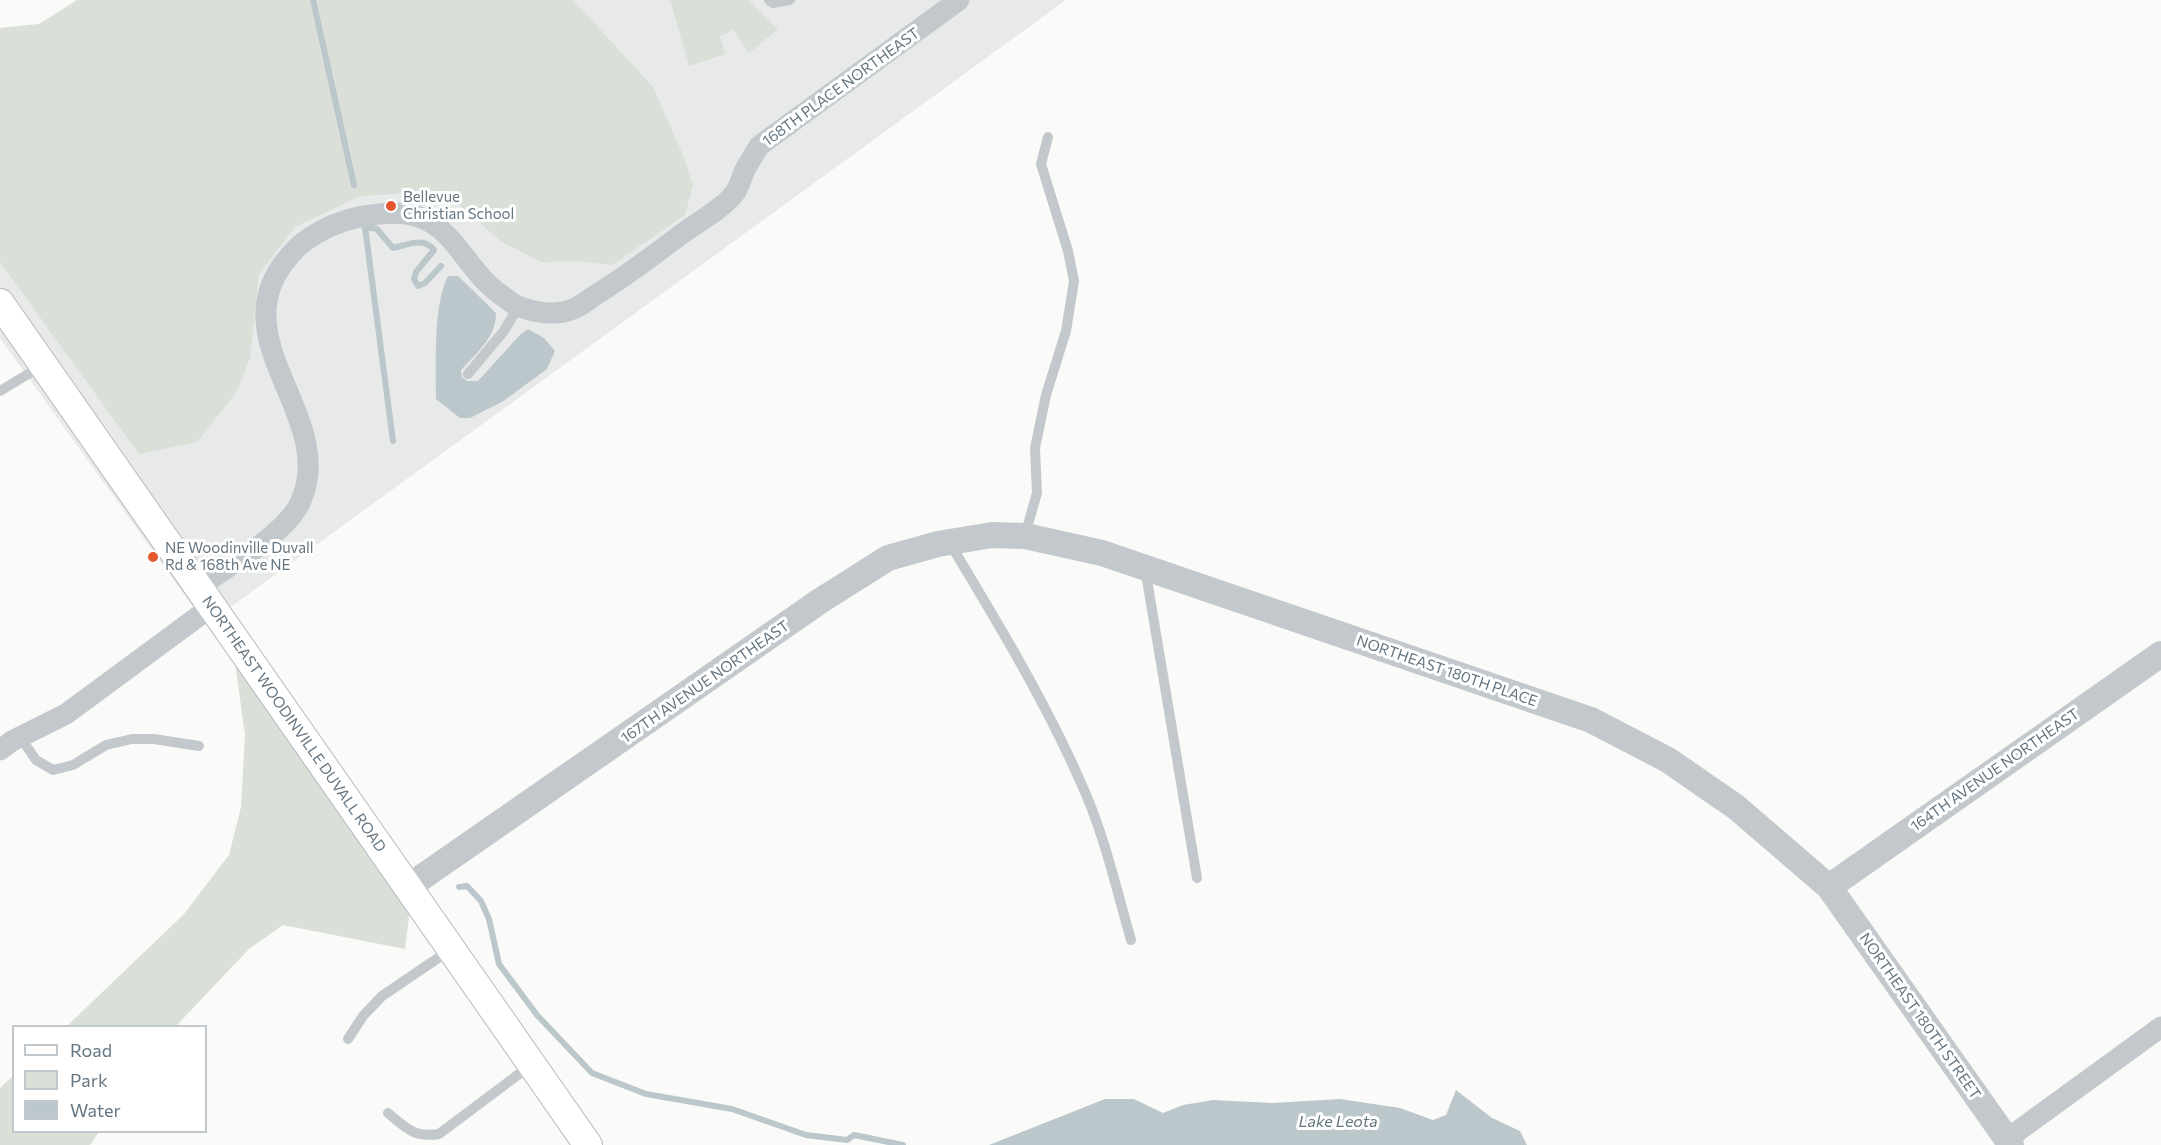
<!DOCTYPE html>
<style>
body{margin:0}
#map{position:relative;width:2161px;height:1145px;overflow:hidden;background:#fafaf8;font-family:Commissioner,sans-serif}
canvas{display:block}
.legend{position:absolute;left:12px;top:1025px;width:195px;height:108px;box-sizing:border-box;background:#fff;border:2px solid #c1c8cd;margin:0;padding:8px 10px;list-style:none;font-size:18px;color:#657683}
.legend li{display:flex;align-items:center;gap:12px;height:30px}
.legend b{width:30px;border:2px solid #c1c8cd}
</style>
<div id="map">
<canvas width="2161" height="1145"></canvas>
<ul class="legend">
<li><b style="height:8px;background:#fff"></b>Road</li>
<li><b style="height:16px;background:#dadfd7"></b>Park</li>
<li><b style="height:16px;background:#bbc7cb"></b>Water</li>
</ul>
</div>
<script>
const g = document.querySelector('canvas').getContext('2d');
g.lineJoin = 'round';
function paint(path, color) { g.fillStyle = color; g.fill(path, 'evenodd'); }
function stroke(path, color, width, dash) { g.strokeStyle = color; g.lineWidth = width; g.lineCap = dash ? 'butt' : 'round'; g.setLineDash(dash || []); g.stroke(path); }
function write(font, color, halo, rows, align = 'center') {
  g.font = font + ' Commissioner,sans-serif'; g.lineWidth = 6; g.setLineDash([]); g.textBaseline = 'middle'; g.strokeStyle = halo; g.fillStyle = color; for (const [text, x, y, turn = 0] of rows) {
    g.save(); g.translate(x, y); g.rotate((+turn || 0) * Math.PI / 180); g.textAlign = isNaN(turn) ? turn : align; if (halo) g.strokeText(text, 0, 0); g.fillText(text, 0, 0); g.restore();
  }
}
paint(new Path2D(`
 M103,0h963l-860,625 -206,-287v-263z`), '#e8e9e9');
paint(new Path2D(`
 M77,0h496l80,87 30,68 10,30 -8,30 -73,50 -33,-4 -38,1 -39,-20 -59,-51 -83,5 -65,31 -36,47 -9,84 -14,35 -39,49 -58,12 -139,-192v-234l39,-4z
 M670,0h79l29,29 -29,24 -16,-23 -13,6 5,18 -36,12z
 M235,663l175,246 -5,40 -122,-24 -34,24 -73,77h-109l117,-112 45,-59 12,-48 4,-72z
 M13,1076l1,56h85l-9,13h-90v-57z`), '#dadfd7');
paint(new Path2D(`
 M448,276h10l38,37c0,24 -19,40 -35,57l1,7 5,4h11l42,-46 8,-6 16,9 11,13 -8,18 -45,33 -32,16h-10l-24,-19c0,-33 -3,-95 12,-123z
 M1456,1090l36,28 28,13 7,14h-538l116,-46h29l29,14 20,-8 30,-5 59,3 68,-4 60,9 33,12 13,-5z`), '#bbc7cb');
stroke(new Path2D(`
 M313,0l41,185
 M393,441l-28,-214 12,2 16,19c14,-3 31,-12 41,2l-18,22 -2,7 4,7 7,-3 16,-17
 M459,887l8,-1 14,15 8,18 10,45 38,51 55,58 54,21 86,15 74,26 41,5 7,-5 49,10`), '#bbc7cb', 6);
const secondary = new Path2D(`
 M0,303l588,842`);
stroke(secondary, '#b3babf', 30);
stroke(new Path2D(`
 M769,0l4,3 17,-3
 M468,374l36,-43 14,-24
 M0,391l43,-26
 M1025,535l12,-42 -2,-45 11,-53 20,-64 8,-50 -6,-30 -27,-87 7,-27
 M949,542c47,78 95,157 132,241 23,50 35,105 50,157
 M1145,568l52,310
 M20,737l16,23 17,10 20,-5 33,-20 26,-6h22l45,7
 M348,1039l15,-23 19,-20 68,-46
 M388,1113c18,15 26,25 51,21l92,-69`), '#c3c8cc', 10);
stroke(new Path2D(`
 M198,587c29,-19 87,-53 102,-84 39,-83 -76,-159 -17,-239 8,-11 16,-20 28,-27 21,-14 45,-21 69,-23 73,-9 76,51 124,83 5,4 10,8 16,10 17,6 36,9 53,2 8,-3 15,-9 21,-13 31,-19 60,-41 89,-63 15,-11 39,-24 51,-39 5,-6 7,-15 10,-22 4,-9 10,-17 15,-26l200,-146
 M0,750l12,-9 54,-27 145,-107
 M2007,1139l154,-112`), '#c3c8cc', 21);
stroke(new Path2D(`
 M408,887l412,-286 68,-43 50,-14 54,-9 33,1 77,17 489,167 77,40 68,47 93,80 182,258
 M1829,887l332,-233`), '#c3c8cc', 26);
stroke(secondary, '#fff', 28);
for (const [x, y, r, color] of [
 [391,206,6,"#e4572e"],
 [153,557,6,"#e4572e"]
]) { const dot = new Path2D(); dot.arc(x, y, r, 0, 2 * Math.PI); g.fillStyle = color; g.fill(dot); stroke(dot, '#fff', 2); }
write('15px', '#657683', '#fff', [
 ["168TH PLACE NORTHEAST",841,87,-36],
 ["NORTHEAST 180TH PLACE",1447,671,19],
 ["167TH AVENUE NORTHEAST",705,682,-35],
 ["NORTHEAST WOODINVILLE DUVALL ROAD",294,724,55],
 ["164TH AVENUE NORTHEAST",1995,770,-35],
 ["NORTHEAST 180TH STREET",1920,1016,55]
]);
write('15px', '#657683', '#fff', [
 ["Bellevue",403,197],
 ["Christian School",403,214],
 ["NE Woodinville Duvall",165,548],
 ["Rd & 168th Ave NE",165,565]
], 'left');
write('italic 16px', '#60757c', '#fff', [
 ["Lake Leota",1338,1122]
]);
</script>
